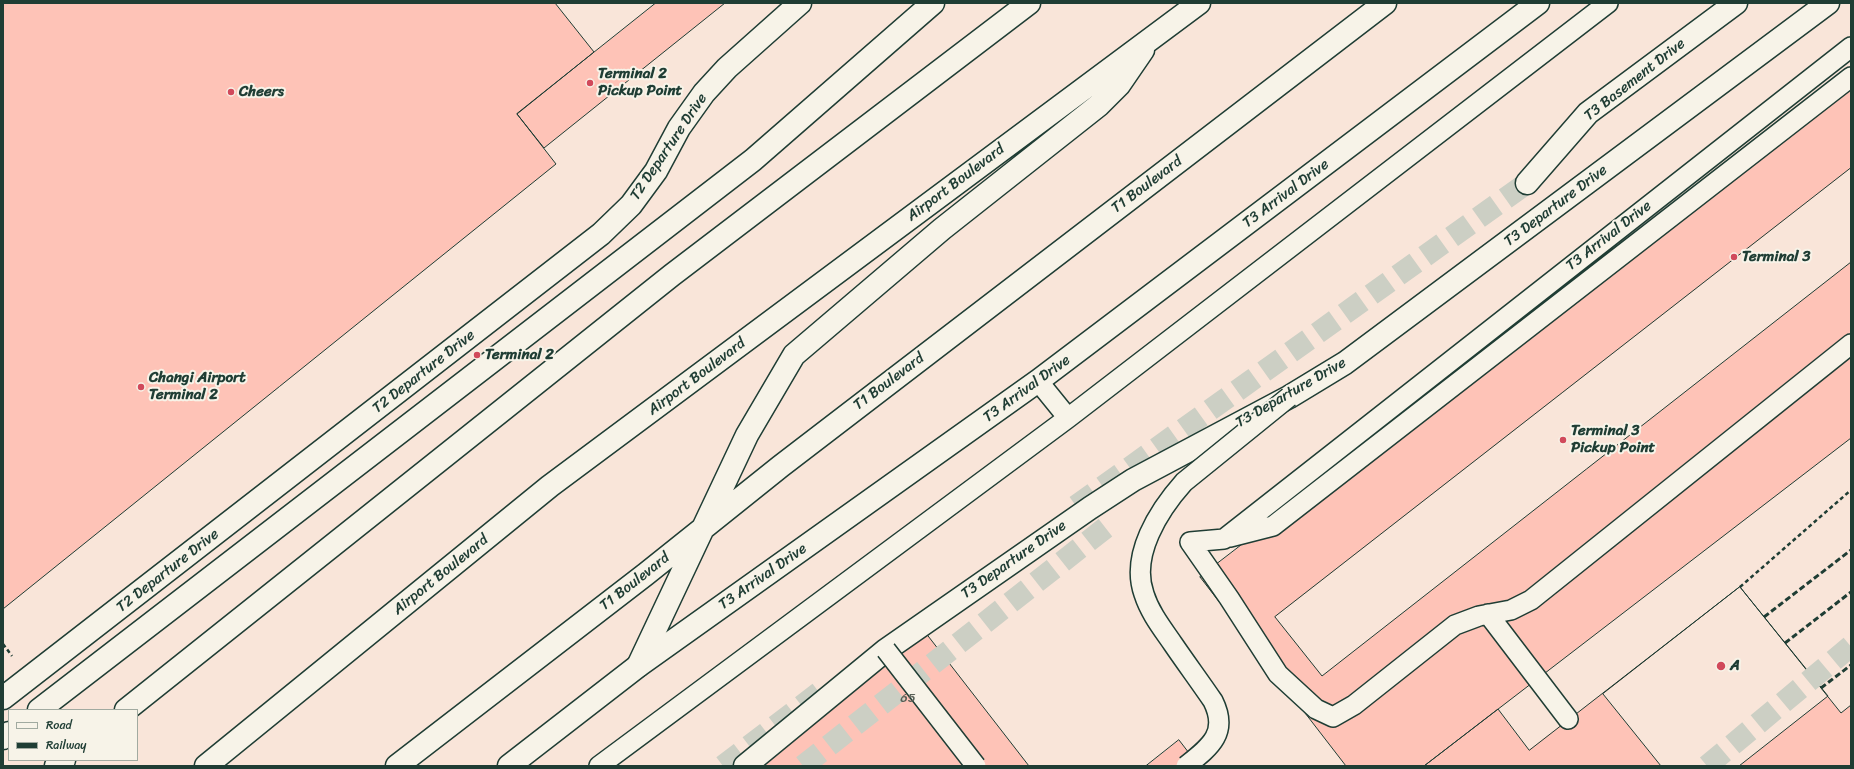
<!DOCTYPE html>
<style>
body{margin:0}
#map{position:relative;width:1854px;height:769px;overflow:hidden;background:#f7f3e8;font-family:Sriracha,sans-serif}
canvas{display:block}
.frame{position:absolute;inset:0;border:4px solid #1f3d34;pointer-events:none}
.legend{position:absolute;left:8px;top:709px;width:130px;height:52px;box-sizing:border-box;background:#f7f3e8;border:1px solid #a1aaa0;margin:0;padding:5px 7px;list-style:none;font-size:12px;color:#1f3d34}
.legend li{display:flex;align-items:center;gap:8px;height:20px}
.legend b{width:20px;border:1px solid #a1aaa0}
</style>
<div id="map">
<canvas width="1854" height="769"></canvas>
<div class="frame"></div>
<ul class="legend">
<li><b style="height:5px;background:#f7f3e8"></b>Road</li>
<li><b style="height:5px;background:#1f3d34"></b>Railway</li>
</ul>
</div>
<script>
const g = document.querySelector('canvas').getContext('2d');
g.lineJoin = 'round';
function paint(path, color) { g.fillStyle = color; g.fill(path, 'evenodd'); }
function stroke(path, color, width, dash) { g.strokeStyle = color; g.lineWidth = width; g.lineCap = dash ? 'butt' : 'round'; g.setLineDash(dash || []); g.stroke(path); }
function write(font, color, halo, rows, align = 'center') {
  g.font = font + ' Sriracha,sans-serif'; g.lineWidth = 4; g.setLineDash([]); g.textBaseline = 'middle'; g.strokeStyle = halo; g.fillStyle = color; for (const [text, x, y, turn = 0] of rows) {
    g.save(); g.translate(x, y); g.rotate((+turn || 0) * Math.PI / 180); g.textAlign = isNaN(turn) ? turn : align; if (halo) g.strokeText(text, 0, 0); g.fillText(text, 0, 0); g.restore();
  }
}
paint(new Path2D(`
 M3,3h1848v763h-1848zM9,710h128v50h-128z`), '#f9e5d9');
const building = new Path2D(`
 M3,3h552l39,49 -77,62 39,50 -553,445z
 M656,3h69l-181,145 -27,-34z
 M1851,76v362l-427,328h-78l-146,-189z
 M1851,168v94l-529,414 -47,-59z
 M1740,587l101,126 10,-8v61h-427l74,-57 31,41z
 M1740,587l88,109 -89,70h-78l-58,-72z
 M925,632l104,134h-277z
 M1179,740l20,26h-53z`);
paint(building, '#fec3b7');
stroke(building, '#1f3d34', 1);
stroke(new Path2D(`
 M1076,506l451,-323
 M723,766l97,-74
 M803,766l311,-245
 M1707,766l144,-120`), '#cccfc4', 22, [22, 11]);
const lane = new Path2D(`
 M1851,47l-627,492 -34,3 39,56 49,76 38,35 17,8 21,-12 101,-80 24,-9 32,-6 20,-10 320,-256
 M1038,381l30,37
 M1230,537l43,-11 578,-449
 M1488,614l80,105
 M599,766l469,-348 540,-415`);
const secondary = new Path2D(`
 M1527,183l61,-70 148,-110
 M3,698l598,-464 30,-29 25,-34 23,-43 25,-35 23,-25 73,-65
 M39,710l714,-550 180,-157
 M126,710l546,-435 357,-272
 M3,738l6,-5
 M56,766l8,-6
 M509,766l129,-100 400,-285 500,-378
 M745,766l141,-116 204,-142 43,-28 156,-83 56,-34 483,-360`);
const highway = new Path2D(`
 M638,666l109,-231 47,-80 148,-126 157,-124 20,-20 24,-35
 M206,766l344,-280 649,-483
 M397,766l249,-192 135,-108 604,-463`);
stroke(lane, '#1f3d34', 22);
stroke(secondary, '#1f3d34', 25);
stroke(highway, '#1f3d34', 25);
stroke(new Path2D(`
 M1740,587l111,-97
 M3,644l9,12`), '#1f3d34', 2.5, [4, 3]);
stroke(lane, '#f7f3e8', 19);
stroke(secondary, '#f7f3e8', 22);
stroke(highway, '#f7f3e8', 22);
stroke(new Path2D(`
 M1764,617l87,-67
 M1785,643l66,-51
 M1821,688l30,-23`), '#1f3d34', 3, [6, 3]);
const laneBridge = new Path2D(`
 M886,650l90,116
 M1186,766c24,-19 43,-33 27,-65 -13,-19 -27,-38 -40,-57 -11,-16 -23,-31 -29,-50 -14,-39 15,-84 40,-112l105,-85`);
stroke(laneBridge, '#1f3d34', 22, []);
stroke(laneBridge, '#f7f3e8', 19);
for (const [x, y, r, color] of [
 [590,83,4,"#d1495b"],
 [231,92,4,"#d1495b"],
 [1734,257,4,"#d1495b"],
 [477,355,4,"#d1495b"],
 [141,387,4,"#d1495b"],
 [1563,440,4,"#d1495b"],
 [1721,666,5,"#d1495b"]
]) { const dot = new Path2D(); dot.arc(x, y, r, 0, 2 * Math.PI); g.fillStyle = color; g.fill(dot); stroke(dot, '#f7f3e8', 1.5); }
write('13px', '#575e55', null, [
 ["65",908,699]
]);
write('bold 15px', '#1f3d34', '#f7f3e8', [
 ["Terminal 2",598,74],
 ["Pickup Point",598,91],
 ["Cheers",239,92],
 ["Terminal 3",1742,257],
 ["Terminal 2",485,355],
 ["Changi Airport",149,378],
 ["Terminal 2",149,395],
 ["Terminal 3",1571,431],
 ["Pickup Point",1571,448],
 ["A",1730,666]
], 'left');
write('15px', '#1f3d34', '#f7f3e8', [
 ["T3 Basement Drive",1635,80,-38],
 ["T2 Departure Drive",669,147,-56],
 ["Airport Boulevard",956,183,-37],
 ["T1 Boulevard",1147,185,-37],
 ["T3 Arrival Drive",1286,194,-37],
 ["T3 Departure Drive",1556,206,-37],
 ["T3 Arrival Drive",1609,236,-38],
 ["T2 Departure Drive",424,372,-38],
 ["Airport Boulevard",697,377,-37],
 ["T1 Boulevard",889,382,-37],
 ["T3 Arrival Drive",1027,389,-36],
 ["T3 Departure Drive",1291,393,-30],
 ["T3 Departure Drive",1014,560,-35],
 ["T2 Departure Drive",168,571,-38],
 ["Airport Boulevard",441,575,-39],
 ["T3 Arrival Drive",763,577,-35],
 ["T1 Boulevard",635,582,-38]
]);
</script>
